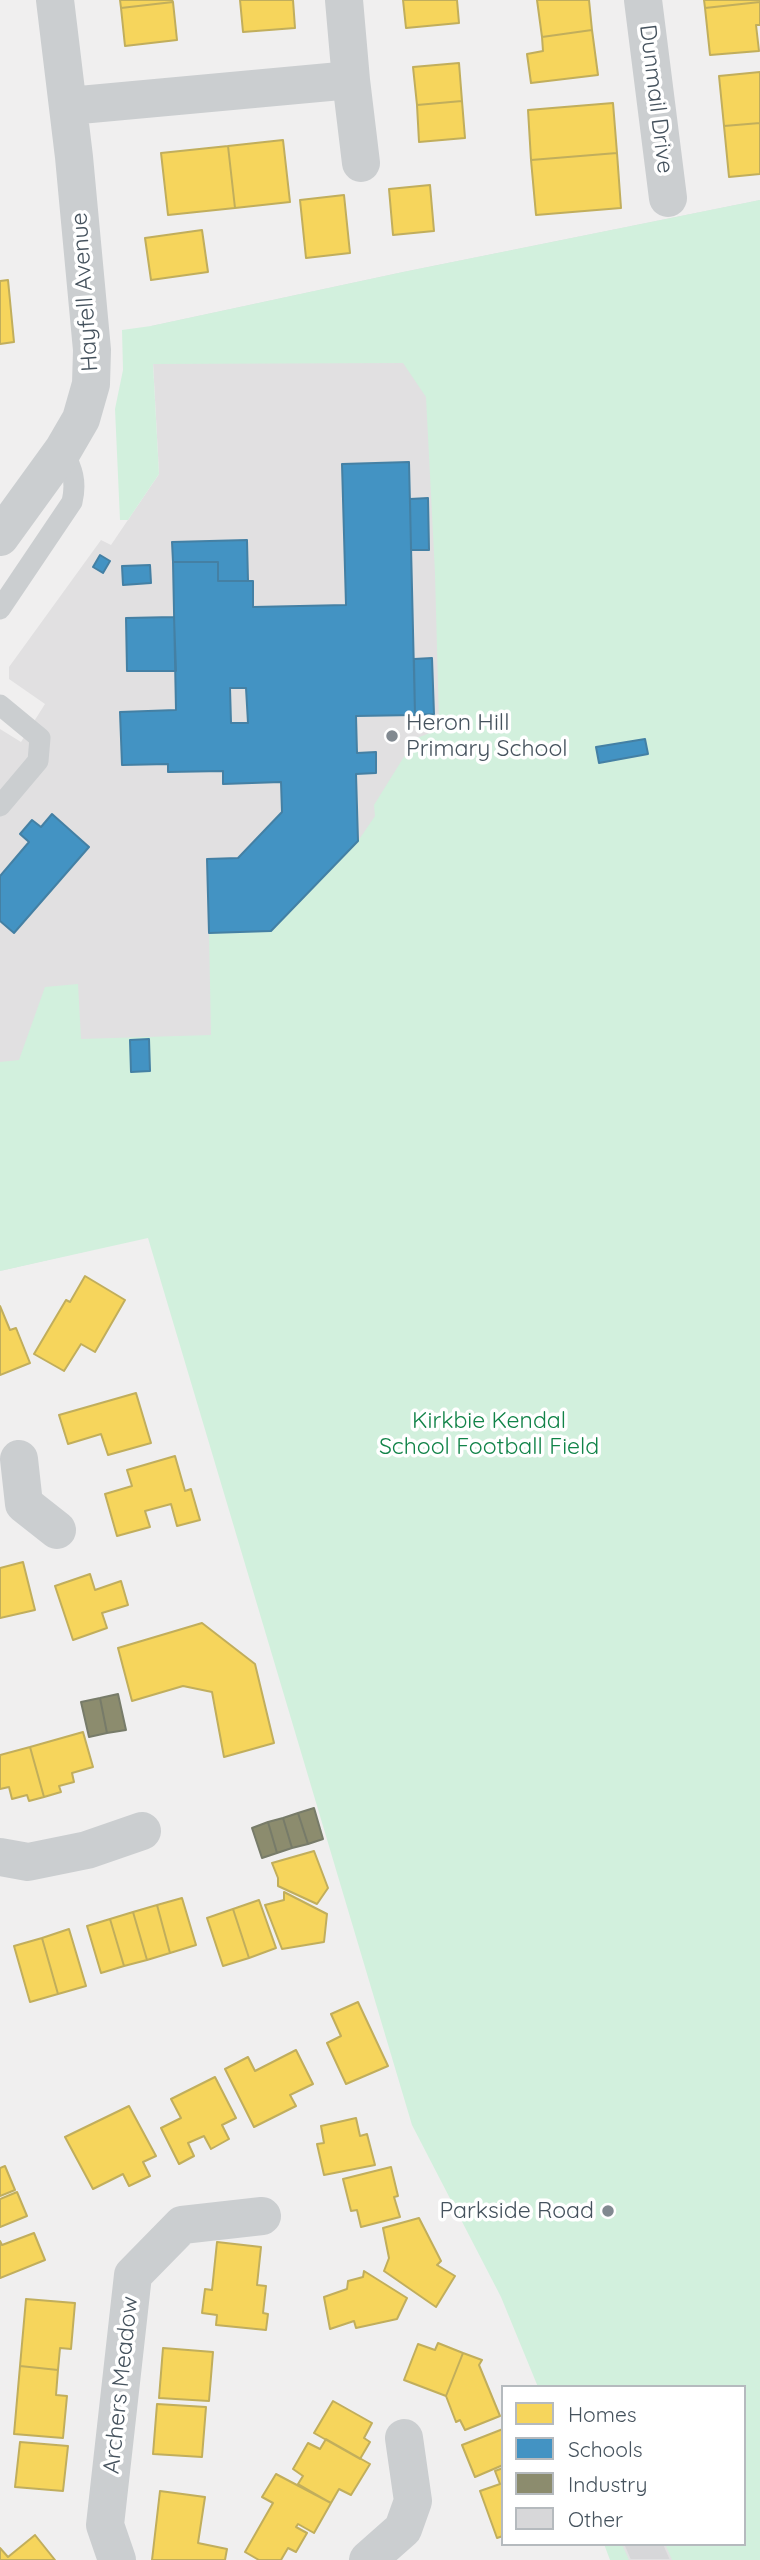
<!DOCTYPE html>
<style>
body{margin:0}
#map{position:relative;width:760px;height:2560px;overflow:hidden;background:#f0efef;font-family:Quicksand,sans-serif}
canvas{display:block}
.legend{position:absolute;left:501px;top:2385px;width:245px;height:161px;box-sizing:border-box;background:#fff;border:2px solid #b5babe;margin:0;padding:9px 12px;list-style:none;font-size:21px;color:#45525d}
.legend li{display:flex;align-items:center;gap:14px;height:35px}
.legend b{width:35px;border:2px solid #b5babe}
</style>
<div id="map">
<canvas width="760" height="2560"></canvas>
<ul class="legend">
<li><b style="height:19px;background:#f6d55c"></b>Homes</li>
<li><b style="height:19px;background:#4393c3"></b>Schools</li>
<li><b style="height:19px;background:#8c8c6e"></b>Industry</li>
<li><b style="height:19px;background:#d7d7d9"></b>Other</li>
</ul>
</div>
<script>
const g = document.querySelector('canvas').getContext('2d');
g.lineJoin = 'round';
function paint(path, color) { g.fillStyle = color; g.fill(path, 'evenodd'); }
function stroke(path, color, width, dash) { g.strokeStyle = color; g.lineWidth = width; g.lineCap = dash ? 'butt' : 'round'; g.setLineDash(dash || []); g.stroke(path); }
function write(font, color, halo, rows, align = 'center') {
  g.font = font + ' Quicksand,sans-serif'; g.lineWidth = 7; g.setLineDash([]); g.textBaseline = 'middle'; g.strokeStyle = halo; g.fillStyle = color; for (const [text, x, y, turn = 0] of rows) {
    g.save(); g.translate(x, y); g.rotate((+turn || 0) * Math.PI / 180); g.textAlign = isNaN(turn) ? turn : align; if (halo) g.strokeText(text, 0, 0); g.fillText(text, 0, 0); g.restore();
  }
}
paint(new Path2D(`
 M760,200l-612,1037 -148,34v-542l21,13 24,-38 -36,-25v-12l92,-127 10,5 48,-71 -8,-148 252,-54z`), '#e1e0e1');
paint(new Path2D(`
 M760,200v2360h-150l-6,-16h140v-157h-206l-37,-90 -89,-172 -264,-887 -148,33v-209l19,-2 26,-73 33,-3 3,55 130,-4 -2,-102 62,-2 87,-90 17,-25 -1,-11 41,-66 17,-7 7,-9 -4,-150 -9,-176 -23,-34 -250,1 6,110 -31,46h-8l-5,-111 8,-39 -1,-40 29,-4 252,-54z`), '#d2f0dd');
const homes = new Path2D(`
 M120,0h52l1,2 -52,6z
 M240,0h53l2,28 -52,4z
 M403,0h54l2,23 -53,5z
 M537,0h52l3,30 -50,7z
 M704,0h56v2l-55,6z
 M173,2l4,38 -52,6 -4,-38z
 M760,2v23h-4l3,26 -49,4 -5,-47z
 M592,30l6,45 -67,8 -4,-29 16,-3 -1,-14z
 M459,63l3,38 -45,4 -4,-38z
 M760,72v51l-36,3 -5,-50z
 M462,101l3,37 -46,4 -2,-37z
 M613,103l4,50 -86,7 -3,-50z
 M760,123v51l-31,3 -5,-51z
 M283,140l7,62 -55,6 -7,-62z
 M228,146l7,62 -67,7 -7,-62z
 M617,153l4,55 -85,7 -5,-55z
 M430,185l4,46 -41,4 -4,-46z
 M344,195l6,58 -44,5 -6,-58z
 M202,230l6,42 -57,8 -6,-42z
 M8,280l6,62 -14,2v-63z
 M85,1276l40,24 -30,52 -14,-8 -17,27 -30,-17 32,-54 4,2z
 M0,1306l10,24 6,-2 14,35 -30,12z
 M136,1393l15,50 -43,12 -7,-21 -33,10 -9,-29z
 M175,1456l10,35 6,-2 9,31 -23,6 -6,-22 -26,7 5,16 -33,9 -12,-42 27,-8 -5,-16z
 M23,1562l12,48 -35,8v-50z
 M90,1574l5,16 26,-9 7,24 -26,8 5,15 -34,12 -18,-54z
 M202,1623l53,41 19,79 -50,14 -12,-65 -29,-6 -51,15 -14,-53z
 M83,1732l10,35 -21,6 2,9 -15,4 2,6 -17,5 -14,-50z
 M30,1747l14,50 -15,4 -2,-6 -15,4 -3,-12 -9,2v-34z
 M314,1851l14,37 -11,16 -39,-18v-8l-6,-15z
 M284,1892l43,22 -3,28 -42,7 -17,-44 19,-5z
 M182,1898l14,47 -26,8 -13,-48z
 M259,1900l17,48 -27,10 -16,-49z
 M157,1905l13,48 -23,7 -14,-48z
 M233,1909l16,49 -26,8 -16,-48z
 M133,1912l14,48 -23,6 -14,-47z
 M110,1919l14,47 -23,7 -14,-47z
 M69,1929l17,57 -28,8 -16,-56z
 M42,1938l16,56 -28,8 -16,-56z
 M358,2002l30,64 -42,18 -19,-41 14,-7 -10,-22z
 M296,2050l17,34 -23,11 6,11 -42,21 -29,-58 23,-12 7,14z
 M215,2077l21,41 -14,7 7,14 -18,10 -7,-13 -16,7 6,13 -15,8 -18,-36 20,-10 -10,-19z
 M129,2106l27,50 -13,6 7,14 -21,10 -6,-12 -30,15 -28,-52z
 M356,2118l4,18 7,-2 8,31 -51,10 -7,-31 7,-1 -3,-17z
 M5,2166l10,24 -15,6v-28z
 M391,2167l7,29 -4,1 6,20 -39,10 -4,-17 -6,1 -8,-32z
 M17,2192l10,24 -27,11v-28z
 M419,2218l22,43 -4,4 18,11 -19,31 -52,-36 5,-13 -6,-30z
 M34,2233l11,27 -45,18v-37l2,4z
 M217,2242l44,5 -4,38 9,1 -3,27 5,1 -2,16 -50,-5 1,-10 -15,-2 3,-24 7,1z
 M364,2271l43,27 -10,21 -41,9 -2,-7 -24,8 -6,-32 23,-8 1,-8 15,-4z
 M26,2299l49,4 -4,46 -11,-1 -2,22 -38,-4z
 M438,2343l25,10 -17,43 -42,-16 14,-36 17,6z
 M163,2348l50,4 -4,49 -50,-3z
 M463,2353l19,7 -3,5 21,51 -35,14 -5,-10 -4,2 -10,-26z
 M20,2366l38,4 -2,25 11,1 -4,42 -49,-4z
 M333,2401l39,22 -8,15 6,4 -10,17 -46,-26z
 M157,2404l49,3 -4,50 -49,-3z
 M503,2429v36l-28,12 -13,-32z
 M326,2439l44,25 -19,31 -12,-6 -8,14 -33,-19 5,-8 -10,-7 15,-26 12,6z
 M20,2442l48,4 -5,45 -48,-4z
 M503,2468v68l-6,2 -17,-47 20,-7 -5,-13z
 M276,2474l55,29 -17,30 -16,-9 -2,3 11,6 -11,19 -8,-4 -7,12h-22l-14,-8 28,-49 -11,-6z
 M160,2491l45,6 -7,46 29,6 -2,11h-73z
 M35,2535l20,25h-55v-12l8,9z`);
paint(homes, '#f6d55c');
stroke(homes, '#c1ae5c', 2);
const schools = new Path2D(`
 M409,462l6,253 -59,1 1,37 19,-1v21l-20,1 2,67 -87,90 -62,2 -2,-74 31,-1 44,-46 -1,-30 -58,2v-13l-55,1v-8l-46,1 -2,-53 56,-2 -3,-148h45v19h35v26l93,-2 -4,-141zM230,688h16l2,35h-17z
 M428,498l1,52h-18l-1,-51z
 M247,540l1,41h-30v-19h-45l-1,-20z
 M100,555l10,6 -7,12 -10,-6z
 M150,565l1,18 -28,2 -1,-19z
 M174,617l2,54h-49l-1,-53z
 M432,658l2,56 -19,1 -1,-56z
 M645,739l3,15 -49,9 -3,-16z
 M52,814l37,33 -75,86 -14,-12v-45l29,-34 -9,-8 12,-14 9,7z
 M149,1039l1,32 -19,1 -1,-32z`);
paint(schools, '#4393c3');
stroke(schools, '#4480a4', 2);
const industry = new Path2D(`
 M118,1694l8,36 -19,3 -7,-35z
 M100,1698l7,35 -18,4 -8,-35z
 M314,1808l9,31 -15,5 -10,-31z
 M298,1813l10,31 -16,4 -9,-30z
 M283,1818l9,30 -15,5 -9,-31z
 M268,1822l9,31 -15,5 -10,-30z`);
paint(industry, '#8c8c6e');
stroke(industry, '#777b69', 2);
const building = new Path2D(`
 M623,2544h41l7,16h-41z`);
paint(building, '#d7d7d9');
stroke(building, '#e1e1e2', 2);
stroke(new Path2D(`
 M0,609l72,-107c5,-21 0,-33 -9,-52
 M0,705l40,33 -2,23 -38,45`), '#cbced0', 21);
stroke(new Path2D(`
 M643,0l25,198
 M351,80l10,83
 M69,106l282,-26 -7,-80
 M0,537l63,-87 18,-31 10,-35 1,-34 -18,-193 -19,-157
 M19,1459l5,45 33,26
 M0,1857l28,5 59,-12 55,-19
 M117,2560l-12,-35 28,-250 49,-50 80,-9
 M368,2560l35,-31 10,-28 -9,-63`), '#cbced0', 38);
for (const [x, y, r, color] of [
 [392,736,7,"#818990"],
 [608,2211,7,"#818990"]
]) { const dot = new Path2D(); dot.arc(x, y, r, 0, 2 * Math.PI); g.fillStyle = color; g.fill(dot); stroke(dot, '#fff', 2.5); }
write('23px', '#45525d', '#fff', [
 ["Dunmail Drive",656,99,83],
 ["Hayfell Avenue",85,292,-94],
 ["Archers Meadow",121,2385,-84]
]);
write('23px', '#45525d', '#fff', [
 ["Heron Hill",406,723],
 ["Primary School",406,749],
 ["Parkside Road",594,2211,"right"]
], 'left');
write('23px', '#118348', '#fff', [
 ["Kirkbie Kendal",489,1421],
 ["School Football Field",489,1447]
]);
</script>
